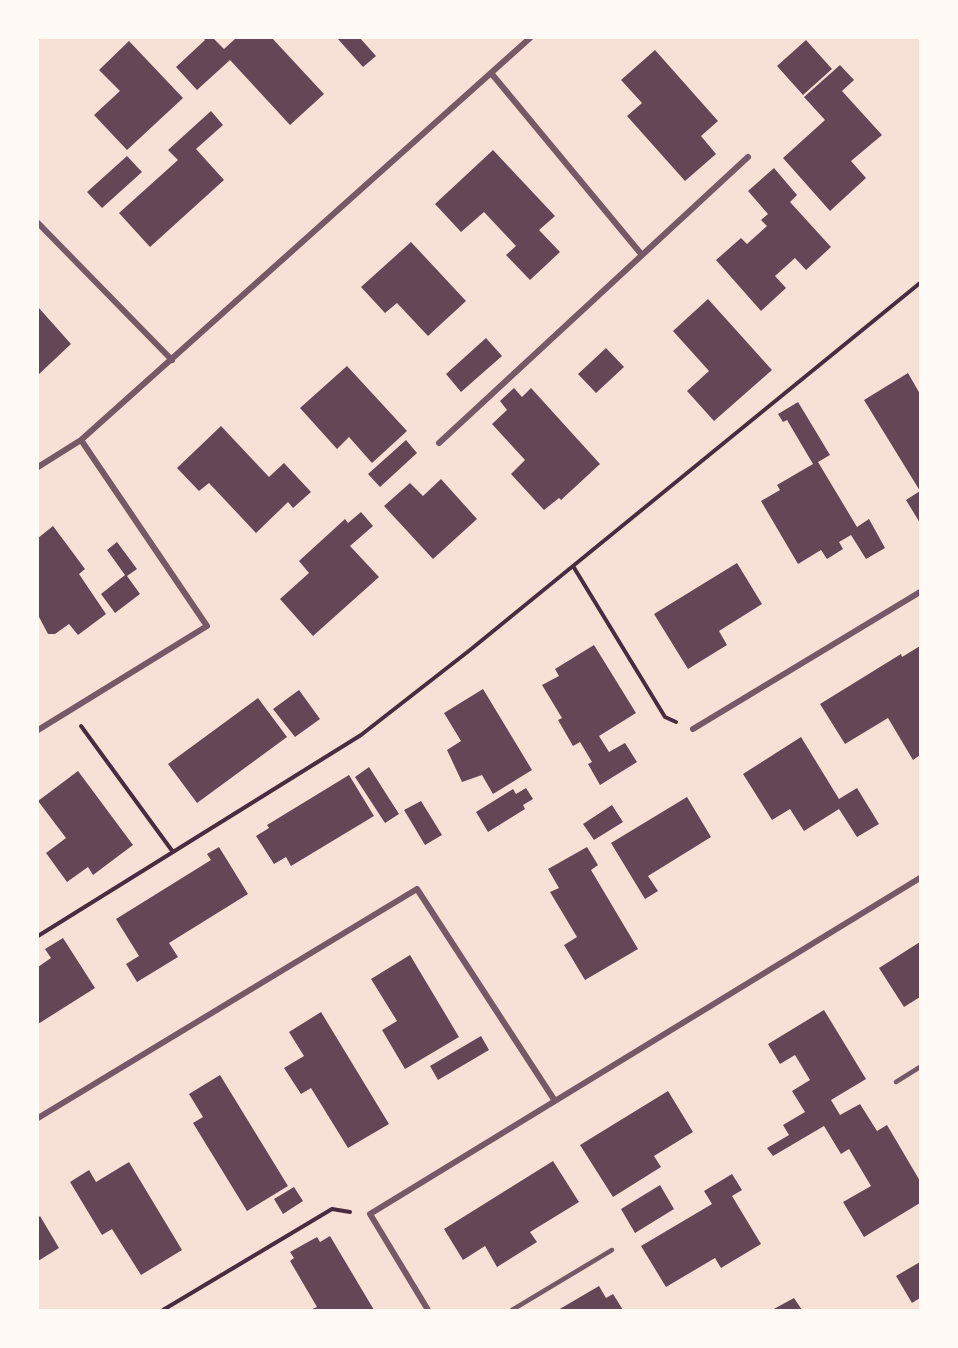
<!DOCTYPE html>
<style>
body{margin:0}
#map{position:relative;width:958px;height:1348px;overflow:hidden;background:#f7e1d7;font-family:Montserrat,sans-serif}
canvas{display:block}
.frame{position:absolute;inset:0;border:39px solid #fffaf5;pointer-events:none}
</style>
<div id="map">
<canvas width="958" height="1348"></canvas>
<div class="frame"></div>
</div>
<script>
const g = document.querySelector('canvas').getContext('2d');
g.lineJoin = 'round';
function paint(path, color) { g.fillStyle = color; g.fill(path, 'evenodd'); }
function stroke(path, color, width, dash) { g.strokeStyle = color; g.lineWidth = width; g.lineCap = dash ? 'butt' : 'round'; g.setLineDash(dash || []); g.stroke(path); }
paint(new Path2D(`
 M203,38h10l11,11 12,-11h36l52,56 -34,31 -60,-65 -33,30 -21,-23 29,-27z
 M337,38h23l16,18 -13,11z
 M806,40l26,29 -29,26 -26,-29z
 M129,41l54,57 -56,52 -33,-35 26,-24 -21,-21z
 M655,50l63,71 -17,15 15,18 -31,27 -58,-65 15,-13 -21,-23z
 M840,65l14,15 -12,11 40,44 -31,26 15,17 -36,33 -47,-53 42,-38 -21,-23z
 M211,111l12,14 -27,24 28,31 -74,67 -31,-34 59,-53 -10,-10z
 M493,150l62,66 -16,14 21,22 -30,28 -24,-25 10,-9 -32,-34 -23,20 -26,-28z
 M127,156l15,16 -40,36 -15,-16z
 M774,168l23,27 -7,7 41,45 -25,23 -11,-12 -20,18 11,12 -25,23 -45,-51 25,-22 6,6 20,-18 -6,-6 7,-6 -20,-23z
 M411,242l55,59 -38,35 -31,-33 -12,10 -24,-26z
 M708,299l64,71 -58,51 -27,-30 22,-20 -36,-40z
 M38,307l33,37 -33,31z
 M486,338l16,18 -41,36 -15,-18z
 M606,348l18,19 -28,26 -18,-19z
 M347,366l60,65 -35,32 -23,-26 -12,12 -37,-41z
 M908,373l12,21v129l-14,-23 14,-9 -56,-91z
 M514,388l8,9 9,-9 69,76 -39,36 -2,-2 -15,12 -33,-36 14,-14 -33,-36 15,-14 -7,-9z
 M798,402l32,53 -12,7 39,65 12,-8 16,29 -19,11 -15,-24 -12,7 4,7 -16,10 -6,-9 -23,14 -37,-63 19,-11 -3,-5 36,-21 -26,-44 -4,2 -5,-8z
 M221,426l48,51 15,-14 27,29 -18,16 -5,-6 -32,31 -47,-50 -10,8 -22,-23z
 M406,440l11,13 -37,34 -12,-13z
 M441,479l36,40 -44,40 -49,-53 26,-23 13,13z
 M361,512l12,14 -23,20 29,31 -66,59 -33,-37 29,-26 -10,-12 46,-42 3,4z
 M53,526l32,43 -6,5 27,40 -28,21 -9,-11 -14,10h-7l-10,-19v-77z
 M117,542l20,27 -10,7 13,18 -25,19 -14,-19 24,-19 -18,-25z
 M737,563l25,41 -43,27 8,14 -39,24 -34,-55z
 M594,645l42,68 -37,23 10,16 16,-9 12,19 -37,23 -12,-21 4,-2 -12,-20 -7,4 -15,-26 4,-2 -20,-33 17,-9 -4,-7z
 M920,646v109l-7,5 -25,-42 -43,26 -25,-40 81,-50 1,3z
 M483,689l49,81 -39,24 -11,-19 -20,7 -15,-32 14,-9 -17,-28z
 M299,690l21,29 -25,18 -22,-28z
 M258,698l29,39 -90,66 -29,-39z
 M801,737l38,62 18,-11 22,36 -22,13 -18,-28 -35,22 -14,-22 -18,11 -29,-46z
 M369,767l30,47 -14,9 -30,-46z
 M78,771l55,74 -40,30 -5,-8 -21,15 -21,-29 20,-15 -28,-37z
 M349,775l25,41 -83,50 -5,-9 -12,7 -18,-28 13,-8 -2,-3z
 M526,788l7,11 -10,6 2,4 -37,23 -12,-20 37,-23 3,5z
 M687,797l24,40 -63,39 10,15 -13,8 -34,-56z
 M421,801l21,34 -17,10 -21,-35z
 M612,805l11,17 -29,18 -11,-16z
 M219,847l29,47 -79,49 9,14 -41,25 -11,-18 13,-8 -23,-37 95,-59 -4,-6z
 M587,847l11,18 -7,5 47,79 -53,31 -21,-35 13,-8 -27,-45 9,-4 -11,-19z
 M63,938l32,50 -57,36v-57l13,-9 -6,-9z
 M920,942v55l-16,10 -25,-39z
 M410,955l49,82 -54,32 -23,-39 15,-9 -26,-42z
 M824,1010l42,69 -35,21 9,15 20,-11 17,27 10,-6 33,56v22l-56,34 -21,-35 28,-16 -22,-37 -8,5 -17,-28 -51,30 -6,-8 22,-13 -6,-10 22,-13 -13,-21 18,-11 -15,-25 -15,9 -12,-20z
 M321,1012l68,112 -41,24 -37,-60 -10,6 -17,-26 20,-12 -15,-24z
 M481,1036l8,14 -51,30 -8,-14z
 M220,1075l68,111 -41,25 -54,-88 10,-6 -14,-23z
 M668,1091l25,41 -39,24 7,11 -48,30 -33,-52z
 M553,1161l26,41 -49,30 7,10 -40,25 -12,-21 -22,14 -19,-31z
 M129,1162l53,88 -41,25 -29,-46 -10,6 -32,-53 19,-12 7,12z
 M732,1174l10,16 -10,6 29,48 -40,24 -6,-10 -49,29 -25,-41 71,-42 -8,-13z
 M660,1185l14,24 -39,24 -14,-24z
 M294,1187l9,14 -20,13 -9,-15z
 M40,1216l19,32 -21,13v-43z
 M330,1236l44,74h-64l7,-3 -27,-46 4,-3 -4,-6 27,-15 3,5z
 M920,1262v36l-8,5 -16,-27z
 M599,1286l7,12 7,-4 10,16h-65z
 M794,1298l8,12h-30z`), '#644757');
stroke(new Path2D(`
 M573,566l92,151 11,5
 M81,726l92,126
 M38,936l323,-201 109,-85 450,-367
 M163,1310l169,-101 18,3`), '#4a2c40', 4);
stroke(new Path2D(`
 M896,1082l24,-15
 M512,1310l100,-60`), '#755966', 4.5);
stroke(new Path2D(`
 M491,73l151,182
 M38,223l134,137
 M439,443l309,-286
 M38,467l43,-27 449,-402
 M693,729l227,-137
 M38,730l169,-104 -126,-186
 M38,1118l379,-229 138,212
 M428,1310l-58,-96 550,-336`), '#755966', 6);
</script>
